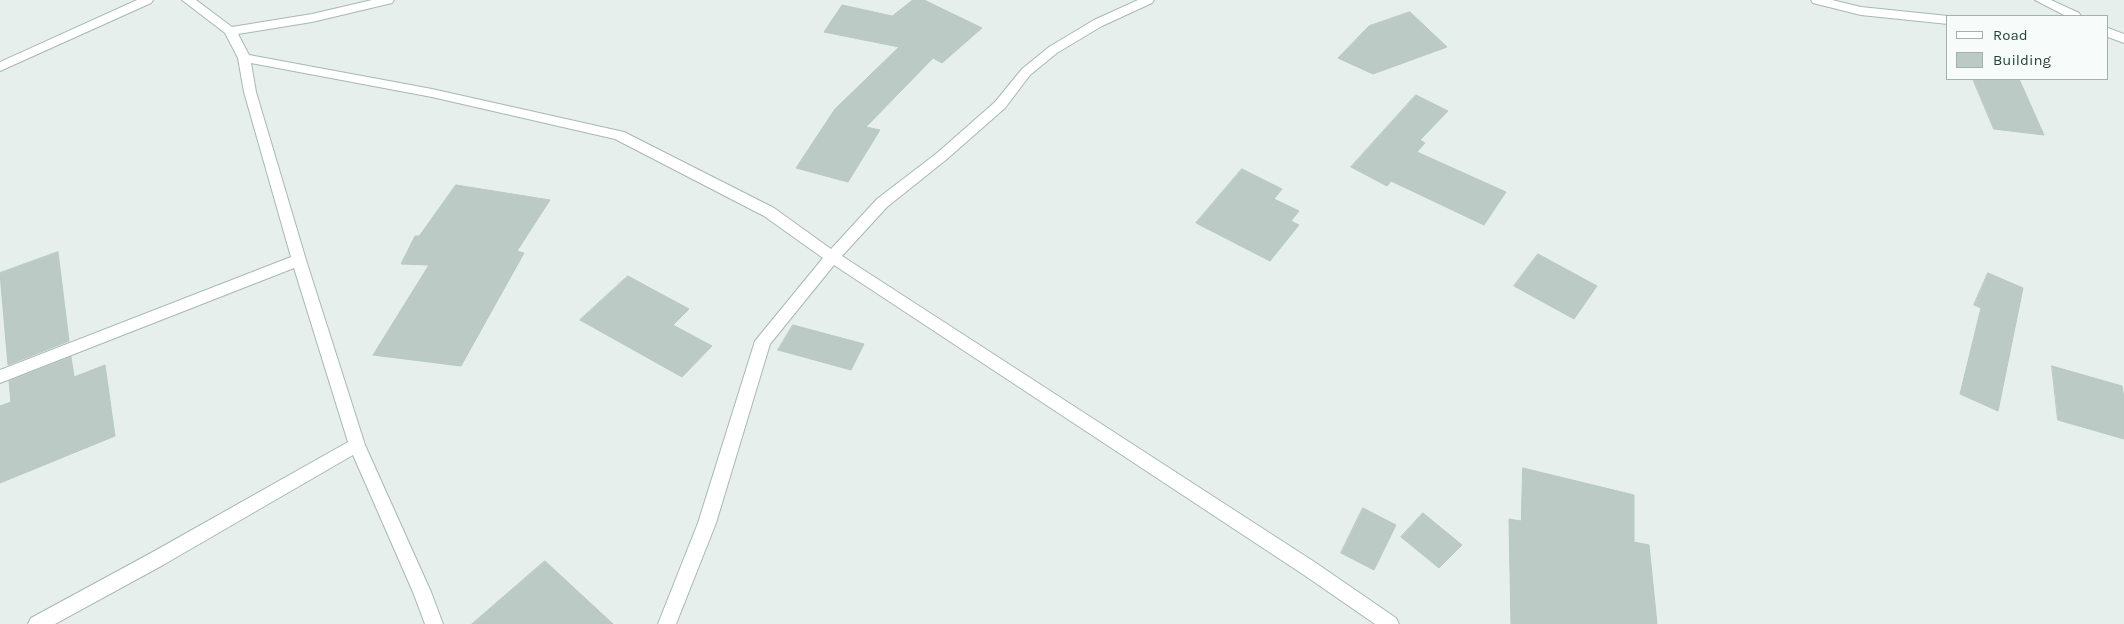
<!DOCTYPE html>
<style>
body{margin:0}
#map{position:relative;width:2124px;height:624px;overflow:hidden;background:#e6efeb;font-family:Karla,sans-serif}
canvas{display:block}
.legend{position:absolute;left:1946px;top:15px;width:162px;height:65px;box-sizing:border-box;background:#f7fbf9;border:1px solid #a3b1ad;margin:0;padding:6px 9px;list-style:none;font-size:15px;color:#24423a}
.legend li{display:flex;align-items:center;gap:10px;height:25px}
.legend b{width:25px;border:1px solid #a3b1ad}
</style>
<div id="map">
<canvas width="2124" height="624"></canvas>
<ul class="legend">
<li><b style="height:6px;background:#fff"></b>Road</li>
<li><b style="height:14px;background:#bbcac4"></b>Building</li>
</ul>
</div>
<script>
const g = document.querySelector('canvas').getContext('2d');
g.lineJoin = 'round';
function paint(path, color) { g.fillStyle = color; g.fill(path, 'evenodd'); }
function stroke(path, color, width, dash) { g.strokeStyle = color; g.lineWidth = width; g.lineCap = dash ? 'butt' : 'round'; g.setLineDash(dash || []); g.stroke(path); }
const building = new Path2D(`
 M913,0h11l58,28 -40,35 -9,-5 -67,69 14,3 -32,52 -52,-14 39,-59 64,-62 -75,-15 18,-27 50,11z
 M1410,12l37,35 -74,27 -35,-16 31,-32z
 M1973,79h46l25,56 -50,-6z
 M1416,95l32,16 -28,29 5,3 -8,9 89,40 -22,33 -93,-44 -4,5 -36,-19z
 M1242,169l40,20 -8,10 25,12 -8,10 8,4 -29,36 -74,-38z
 M456,185l94,15 -33,51 7,2 -63,113 -88,-11 56,-90 -28,-1 14,-28h4z
 M58,252l11,89 -61,24 -8,-92z
 M1538,254l59,32 -23,33 -60,-33z
 M1988,273l35,15 -25,123 -38,-17 21,-86 -7,-3z
 M628,276l61,33 -16,16 39,21 -30,31 -102,-57z
 M793,325l71,19 -13,26 -73,-20z
 M71,357l3,20 31,-12 10,71 -115,47v-77l11,-4 -2,-21z
 M2052,366l70,20 2,12v41l-66,-19z
 M1523,468l111,27v47l15,3 8,79h-146l-2,-105 12,2z
 M1363,508l33,17 -22,45 -33,-17z
 M1423,513l39,32 -23,23 -38,-31z
 M545,561l68,63h-141z`);
paint(building, '#bbcac4');
stroke(building, '#b8c9c2', 1);
const street = new Path2D(`
 M137,0h16l-2,3 -151,68v-9z
 M182,0h14l36,27 80,-13 60,-14h22l-2,3 -80,19 -74,12 11,21 183,34 192,43 150,76 57,41 46,-50 60,-46 58,-51 27,-33 27,-22 45,-27 44,-20h16l-2,3 -50,23 -45,27 -27,22 -25,33 -58,51 -60,48 -45,49 474,307 80,55 3,6h-24l-71,-49 -470,-310 -64,79 -54,179 -40,101h-18l40,-101 57,-182 68,-83 -59,-42 -149,-77 -183,-42 -181,-34 5,29 50,168 59,185 66,147 12,32h-18l-12,-32 -60,-137 -190,110 -108,59h-27l3,-6 120,-65 197,-111 -54,-174 -294,115v-13l291,-113 -47,-165 -6,-34 -13,-25z
 M1811,0h21l29,7 87,9v8l-87,-9 -48,-12z
 M2035,0h16l28,13 2,3h-15z
 M2108,28l16,6v9l-16,-6z`);
stroke(street, '#a8b8b2', 2);
paint(street, '#fff');
</script>
